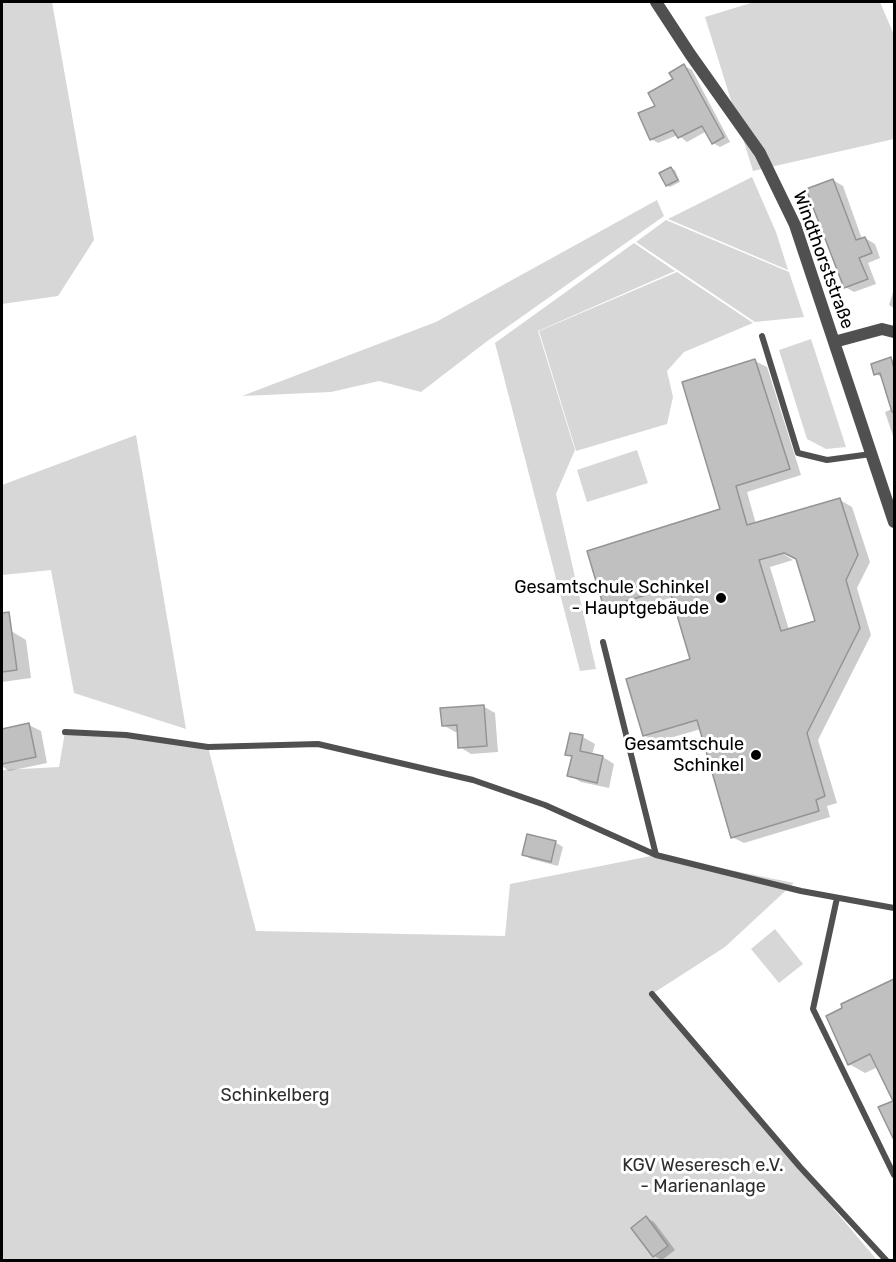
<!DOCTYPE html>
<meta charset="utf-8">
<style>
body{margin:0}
#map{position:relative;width:896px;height:1262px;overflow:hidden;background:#fff;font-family:Rubik,sans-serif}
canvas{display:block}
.frame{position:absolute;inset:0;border:3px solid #000;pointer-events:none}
</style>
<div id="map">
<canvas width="896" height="1262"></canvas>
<div class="frame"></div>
</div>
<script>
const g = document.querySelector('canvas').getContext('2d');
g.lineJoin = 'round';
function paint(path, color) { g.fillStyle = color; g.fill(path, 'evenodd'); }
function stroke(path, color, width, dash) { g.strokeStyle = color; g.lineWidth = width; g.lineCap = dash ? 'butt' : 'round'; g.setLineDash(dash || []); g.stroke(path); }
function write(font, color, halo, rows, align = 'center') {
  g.font = font + ' Rubik,sans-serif'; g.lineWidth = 6; g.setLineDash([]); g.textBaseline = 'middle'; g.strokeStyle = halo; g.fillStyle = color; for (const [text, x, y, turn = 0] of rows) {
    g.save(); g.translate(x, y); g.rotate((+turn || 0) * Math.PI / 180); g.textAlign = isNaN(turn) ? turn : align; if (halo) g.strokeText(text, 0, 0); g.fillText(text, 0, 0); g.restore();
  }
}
paint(new Path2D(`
 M2,2h50l42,238 -36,56 -56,8z
 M754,2h126l14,33v104l-141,32 -48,-154z
 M752,177l24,55 12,38 -120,-51z
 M657,200l7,16 -178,126 -65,50 -42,-11 -48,11 -89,4 194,-74z
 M666,220l123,52 15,45 -49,5 -119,-80z
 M634,243l41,28 -137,60 37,119 -19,44 40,175 -16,2 -85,-328z
 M677,272l76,51 -69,29 -17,19 6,26 -6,27 -91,27 -37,-120z
 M811,339l35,108 -20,2 -19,-10 -28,-89z
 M136,435l50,294 -112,-36 -23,-123 -49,5v-90z
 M637,450l11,33 -61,19 -10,-32z
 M65,732l61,3 82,12 48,184 249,5 5,-52 146,-29 138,28 -69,64 -73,47 225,266h-875v-490l57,-3z
 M775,929l28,35 -24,19 -28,-34z`), '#d7d7d7');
paint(new Path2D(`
 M684,66l8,4 38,72 -10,5 -7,-4 -6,-12 -20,11 -9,-7 -20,8 -7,-4 6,-33z
 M671,169l4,1 5,12 -10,5 -3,-2z
 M833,180l10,6 19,53 3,-1 10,6 5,14 -12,5 8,21 -22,8 -9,-5z
 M894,289v19l-5,-3z
 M891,359l3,2v78l-9,-27 7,-3 -9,-31 -7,-4z
 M755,361l12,6 34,108 -54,17 9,32 84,-24 12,7 18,55 -13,26 14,47 -53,105 19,63 -10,3 3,11 -86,26 -12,-6 -31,-108 -45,13 -12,-7 48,-75 -19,-63 -56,17 -12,-7 117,-97zM778,548l20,11 19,63 -28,8 -19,-63 23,-7 -16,-10z
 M11,631l15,9 5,38 -29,4v-49z
 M483,706l12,7 3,39 -27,2 -11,-7 -1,-15h-4l-12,-7z
 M29,725l12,6 6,32 -38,8 -7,-5v-36z
 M571,734l12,3 12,7 -3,11 11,2 11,7 -5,24 -28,-6 -12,-7 4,-18 -6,-3z
 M555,842l8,5 -5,19 -27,-7 -7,-4z
 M894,981v119l-16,-33 -13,6 -16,-9 -6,-59z
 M646,1218l8,4 21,28 -13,10 -8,-4z`), '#0003');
const building = new Path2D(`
 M684,64l40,73 -12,7 -10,-18 -24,12 -5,-8 -23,10 -12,-27 17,-7 -7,-13 25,-14 -4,-6z
 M671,167l7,13 -12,6 -7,-13z
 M833,179l23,61 9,-3 7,16 -13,5 9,21 -24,9 -38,-99z
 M891,357l3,12v43h-2l-12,-39 -6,2 -3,-11z
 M755,359l35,110 -54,17 11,39 93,-27 18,57 -12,25 14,48 -53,105 18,63 -9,4 3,11 -88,27 -34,-118 -54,16 -17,-57 64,-20 -21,-71 -65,20 -17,-57 133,-42 -38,-127zM784,553l12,6 19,62 -34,10 -22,-71z
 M9,612l8,58 -15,2v-59z
 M484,705l3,41 -29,2 -1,-23 -15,1 -2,-18z
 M29,723l7,34 -34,7v-35z
 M570,733l13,2 -3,16 23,5 -6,27 -30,-7 5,-20 -7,-1z
 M527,834l29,7 -5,21 -29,-7z
 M894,979v161l-16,-33 15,-6 -23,-47 -22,11 -22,-49 16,-8 -1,-4z
 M646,1216l22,30 -15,11 -22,-29z`);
paint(building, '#c0c0c0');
stroke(building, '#949494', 1.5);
stroke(new Path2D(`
 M762,336l36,117 29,7 44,-6
 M603,642l53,213
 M65,732l61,3 82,12 110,-3 155,36 72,25 111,50 145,36 93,17
 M837,898l-24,111 81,166
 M652,994l148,173 86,93`), '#505050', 6);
stroke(new Path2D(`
 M656,2l34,52 70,99 35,72 99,297
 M834,342l48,-13 12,3`), '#505050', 12);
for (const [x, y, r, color] of [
 [721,598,6,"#000"],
 [756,755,6,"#000"]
]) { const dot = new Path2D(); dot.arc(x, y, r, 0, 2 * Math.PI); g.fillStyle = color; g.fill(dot); stroke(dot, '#fff', 2); }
write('18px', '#000', '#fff', [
 ["Windthorststraße",823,260,70]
]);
write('18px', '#000', '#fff', [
 ["Gesamtschule Schinkel",709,588],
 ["- Hauptgebäude",709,609],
 ["Gesamtschule",744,745],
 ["Schinkel",744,766]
], 'right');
write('18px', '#2e2e2e', '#fff', [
 ["Schinkelberg",275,1096],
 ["KGV Weseresch e.V.",703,1166],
 ["- Marienanlage",703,1187]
]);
</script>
